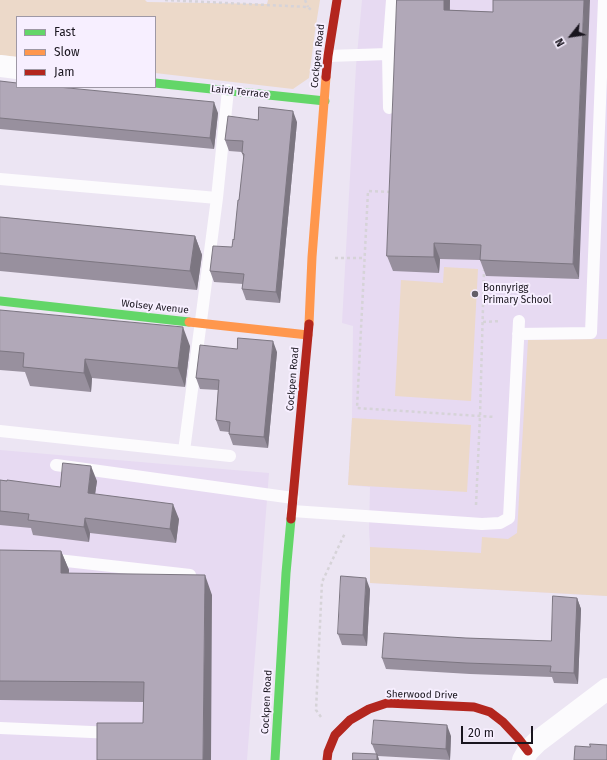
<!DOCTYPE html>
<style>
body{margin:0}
#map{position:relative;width:607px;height:760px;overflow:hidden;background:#ece5f3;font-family:"Fira Sans",sans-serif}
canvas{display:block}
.legend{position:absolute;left:16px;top:16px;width:140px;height:72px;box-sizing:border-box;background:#f7efff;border:1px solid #9e98a5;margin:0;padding:5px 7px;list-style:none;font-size:12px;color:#19151e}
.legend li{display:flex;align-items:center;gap:8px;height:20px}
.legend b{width:20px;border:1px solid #9e98a5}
.north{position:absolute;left:551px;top:16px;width:40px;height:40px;-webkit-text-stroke:3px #f7efff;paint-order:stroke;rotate:240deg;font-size:11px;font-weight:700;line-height:16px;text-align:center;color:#19151e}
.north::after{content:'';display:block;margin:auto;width:14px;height:18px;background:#19151e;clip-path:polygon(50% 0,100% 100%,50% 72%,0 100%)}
.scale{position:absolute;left:461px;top:726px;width:72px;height:18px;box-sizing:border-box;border:2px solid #19151e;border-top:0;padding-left:5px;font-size:12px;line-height:14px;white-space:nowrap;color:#19151e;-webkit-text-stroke:3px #f7efff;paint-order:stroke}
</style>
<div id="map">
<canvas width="607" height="760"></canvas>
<ul class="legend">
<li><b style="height:5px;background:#63d668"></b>Fast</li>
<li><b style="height:5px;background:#ff974d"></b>Slow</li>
<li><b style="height:5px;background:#b3261e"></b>Jam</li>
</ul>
<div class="north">N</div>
<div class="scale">20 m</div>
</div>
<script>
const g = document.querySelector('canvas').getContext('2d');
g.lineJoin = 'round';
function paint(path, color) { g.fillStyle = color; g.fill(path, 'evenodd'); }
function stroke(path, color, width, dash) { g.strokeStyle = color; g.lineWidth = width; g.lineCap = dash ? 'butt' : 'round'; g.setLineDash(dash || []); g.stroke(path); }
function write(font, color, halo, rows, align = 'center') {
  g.font = font + ' "Fira Sans",sans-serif'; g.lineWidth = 4; g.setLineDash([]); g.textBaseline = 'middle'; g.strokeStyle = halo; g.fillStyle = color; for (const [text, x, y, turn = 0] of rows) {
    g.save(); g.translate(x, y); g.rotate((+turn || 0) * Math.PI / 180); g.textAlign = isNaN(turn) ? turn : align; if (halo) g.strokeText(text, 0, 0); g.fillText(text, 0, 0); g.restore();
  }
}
paint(new Path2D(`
 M362,0h245v596l-237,-13v-36l-1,-18 1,-42 -22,-2 4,-67 1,-92 -11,-3 14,-257z
 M0,450l269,23 -22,287h-247z`), '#e7daf2');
paint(new Path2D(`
 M0,0h145l2,2 120,2 1,-4h52l-5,31 -6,47 -16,11 -138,-16v-56h-138v40l-17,-2z
 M444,267l34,2 -7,132 -76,-5 6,-116 42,3z
 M607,339v257l-237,-13v-36l111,6 1,-16 26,2 9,-6 11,-193z
 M352,418l119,7 -4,67 -119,-7z`), '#ecd9c9');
stroke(new Path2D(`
 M165,0l143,7 4,4
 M305,0l3,7
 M390,192l-22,-1 -11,217 138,9
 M335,258h29
 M483,322l18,-1
 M476,505l4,-89 4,-146
 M321,717l-5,-7 6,-128 23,-49`), '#d6d3d8', 2.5, [3, 3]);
stroke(new Path2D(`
 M388,54l1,54
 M328,56l60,-2 4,-54
 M0,179l217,19
 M518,334l73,-1 13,-333
 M0,431l230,25
 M184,451l33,-253 11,-108
 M56,465l237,33
 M292,511l190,13 18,-1 9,-5 10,-197
 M49,559l141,16
 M0,728l114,5`), '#fcfbfd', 12);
stroke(new Path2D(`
 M0,66l17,2
 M523,760l5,-9 9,-9 70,-53`), '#fcfbfd', 22);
stroke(new Path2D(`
 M155,83l170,18
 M0,301l189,21
 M275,760l11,-187 5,-54`), '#63d668', 9);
stroke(new Path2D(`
 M189,322l119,13
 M309,324l3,-67 14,-180`), '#ff974d', 9);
stroke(new Path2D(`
 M326,77l2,-21 9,-56
 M291,519l18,-195
 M327,760l1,-8 7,-17 15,-15 19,-11 18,-6 87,4 16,5 13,10 15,16 10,13`), '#b3261e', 9);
paint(new Path2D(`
 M397,0h53v10l43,2 86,267 -93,-3 -6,-16 -40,-1 -1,14 -46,-2 -6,-15z
 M0,81l218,32 -4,36 -214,-20z
 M258,120l39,2 -17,181 -34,-3 -4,-11 1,-5 -29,-2 -4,-11 22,-24 2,-7 5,-40 5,-41 -2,-6v-1l-13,-1 -4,-11z
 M0,217l195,19 7,19 -5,35 -197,-19z
 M0,310l190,36 -5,41 -93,-9 -1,14 -61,-6 -5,-14 -25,-2z
 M277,352l-9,96 -35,-3 -4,-11v-2l-9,-1 -4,-11 2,-30 -18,-1 -4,-11z
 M0,480l60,7 37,-6 -2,13 84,25 -3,24 -86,-10 -1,9 -56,-7 -2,-7 -31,-3z
 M0,550l61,1 8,19 -1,3 144,22 -69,128v-21l-143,-2z
 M370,589l-3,57 -25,-1 -4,-11z
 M577,598l4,11 -3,75 -24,-1 -2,-6 -82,-3 -84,-5 -4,-11 84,-20 85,3z
 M451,736l-1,24 -72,-4 1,4h-26l23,-6 -4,-10z`), '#98909e');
paint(new Path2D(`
 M444,0h6l-1,26 -5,-16z
 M584,0h6l-11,279 -6,-15z
 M214,102l4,11 -4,36 -4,-11z
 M293,111l4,11 -17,181 -4,-11z
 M195,236l7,19 -5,35 -7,-19z
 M434,243l6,16 -1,14 -5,-16z
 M183,327l7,19 -5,41 -7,-19z
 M273,341l4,11 -9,96 -4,-11z
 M85,359l7,19 -1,14 -7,-19z
 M91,466l6,15 -4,27 -5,-15z
 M173,504l6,15 -3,24 -6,-14z
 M85,518l5,15 -1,9 -5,-15z
 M61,551l8,19 -1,23 -7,-20z
 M205,575l7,20 -1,165h-8z
 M366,578l4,11 -3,57 -4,-11z
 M577,598l4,11 -3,75 -4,-11z
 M447,725l4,11 -1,24 -4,-11z
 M377,754l2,6h-2z`), '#7c7681');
const building = new Path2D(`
 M397,0h47v10l49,2v-12h91l-11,264 -93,-4 1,-15 -47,-2v14l-47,-1z
 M0,81l17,2v4h41l156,15 -4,36 -210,-20z
 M259,107l34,4 -17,181 -34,-3 2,-15 -34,-3 3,-25 19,1 1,-8 1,1 4,-40h1l5,-46 -2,-1 1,-12 -18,-1 3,-24 30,4z
 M0,217l195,19 -5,35 -190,-18z
 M0,310l183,17 -5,41 -93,-9 -1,14 -61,-6 1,-14 -24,-2z
 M238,338l35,3 -9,96 -35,-3 1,-12 -14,-2 3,-40 -23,-2 4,-33 37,4z
 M63,463l28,3 -3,27 85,11 -3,25 -85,-11 -1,9 -56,-7 1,-6 -29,-3v-31l7,1v-1l53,7z
 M0,550l61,1v22l144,2 -2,185h-106v-37h46l1,-41 -144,-1z
 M341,576l25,2 -3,57 -25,-1z
 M553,596l24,2 -3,75 -24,-1 1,-6 -85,-3 -84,-5 2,-25 82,5 85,3z
 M374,720l73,5 -1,24 -74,-5z
 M590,744l17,1v15h-33l1,-14 15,1z
 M353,753l24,1v6h-24z`);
paint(building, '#b1a8b8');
stroke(building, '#7c7681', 1);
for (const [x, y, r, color] of [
 [475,294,4,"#635e69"]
]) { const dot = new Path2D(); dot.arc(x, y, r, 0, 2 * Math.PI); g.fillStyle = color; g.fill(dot); stroke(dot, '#f7efff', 1.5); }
write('10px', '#19151e', '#f7efff', [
 ["Cockpen Road",318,56,-84],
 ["Laird Terrace",240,92,6],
 ["Wolsey Avenue",155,307,6],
 ["Cockpen Road",293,379,-85],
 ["Sherwood Drive",422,695,1],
 ["Cockpen Road",267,702,-87]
]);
write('10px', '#19151e', '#f7efff', [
 ["Bonnyrigg",483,288],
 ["Primary School",483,300]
], 'left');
</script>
